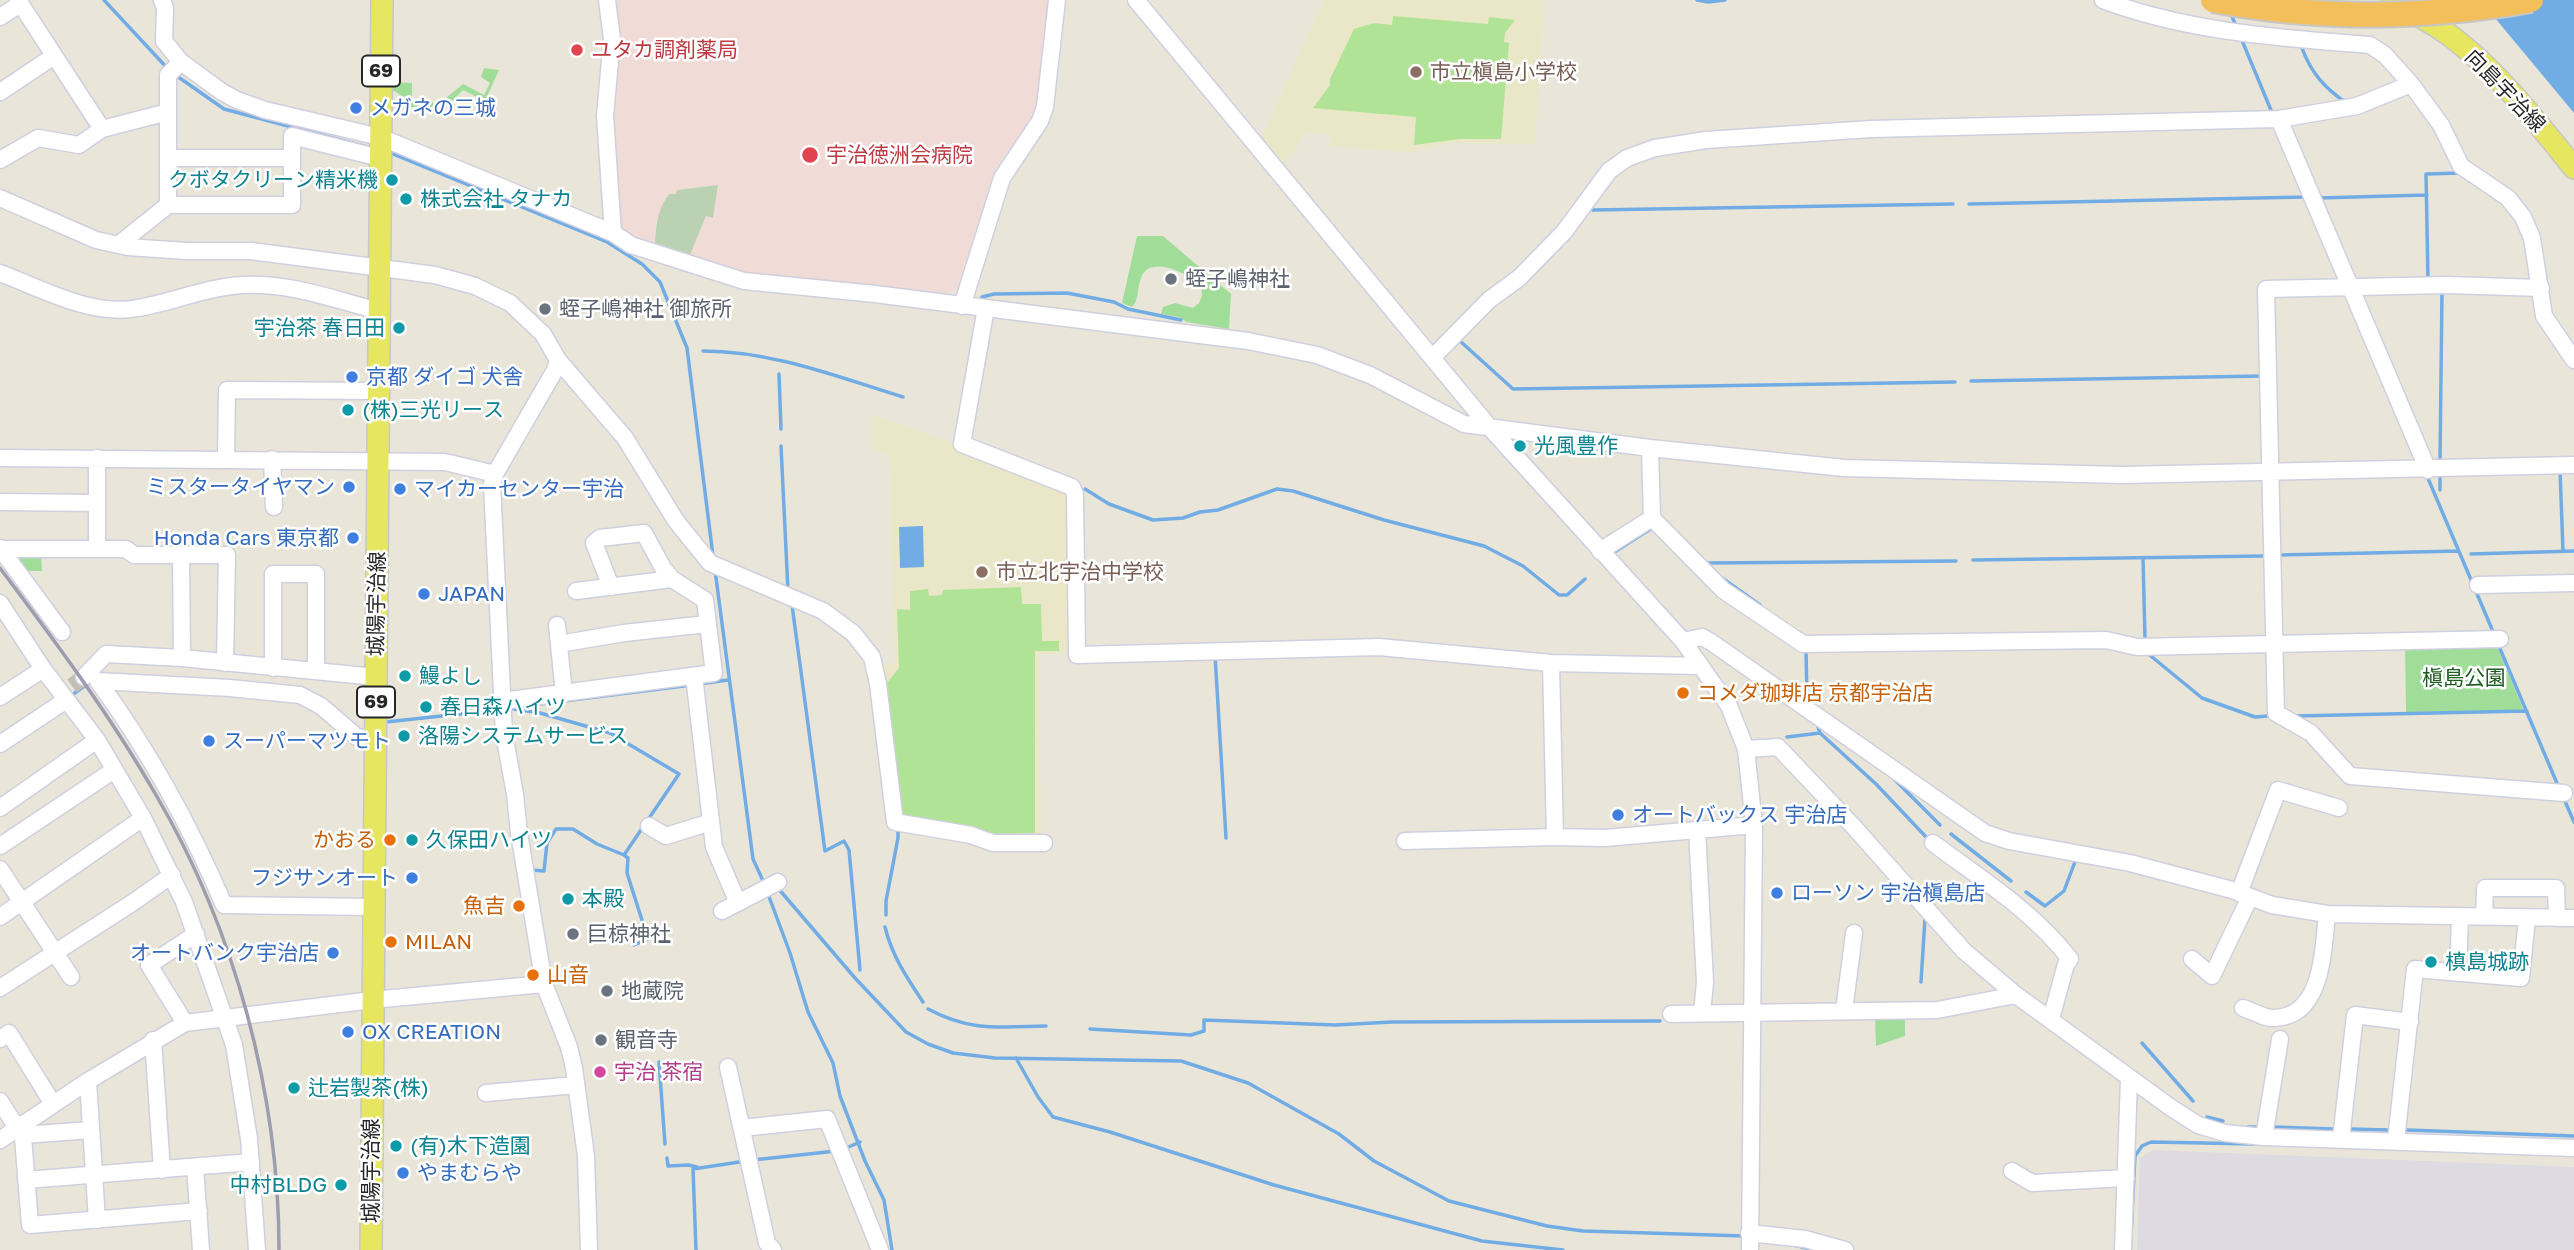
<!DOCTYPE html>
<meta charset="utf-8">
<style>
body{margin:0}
canvas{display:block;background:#e9e6d9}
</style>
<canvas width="2574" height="1250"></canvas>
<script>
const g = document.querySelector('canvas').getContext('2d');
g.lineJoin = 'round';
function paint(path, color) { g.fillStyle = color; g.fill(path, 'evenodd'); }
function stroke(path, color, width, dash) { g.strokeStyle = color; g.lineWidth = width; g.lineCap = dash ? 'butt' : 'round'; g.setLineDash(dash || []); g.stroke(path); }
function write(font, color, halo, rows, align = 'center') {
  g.font = font + ' "Golos Text","Noto Sans JP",sans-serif'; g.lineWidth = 5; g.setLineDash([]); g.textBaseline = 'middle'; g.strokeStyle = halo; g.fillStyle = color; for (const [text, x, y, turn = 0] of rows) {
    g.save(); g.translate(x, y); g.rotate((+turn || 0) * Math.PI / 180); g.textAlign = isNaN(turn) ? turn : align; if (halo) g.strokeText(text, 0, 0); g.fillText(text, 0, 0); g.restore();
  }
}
paint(new Path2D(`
 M2153,1150l421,17v83h-437l3,-92z`), '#dedae1');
paint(new Path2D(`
 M1324,0h221l-10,144 -83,-1 -43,9 -79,-6 1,-11 -25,-2 -22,32 -23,-27z
 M873,415l43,14 150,61 3,4 3,155 -3,4 -30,2 2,181 -46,3 -97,-20 -17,-153 14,-3 -6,-210 -16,-3z`), '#eae7c9');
paint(new Path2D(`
 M613,0h435l-10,99 -12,27 -29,41 -8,20 -32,102 -10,5 -132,-15 -67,-4 -58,-20 16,-39 7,1 4,-32 -40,5v5l-21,25 -1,25 -32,-13 -4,-5 -6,-111z`), '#f0dbd6');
paint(new Path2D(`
 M484,68l15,2 -14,31 -22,-11 -18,18 -42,-1 4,-8 -18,-11v-6l23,1v18l28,2 23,-19 21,11 6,-12 -9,-6z
 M1137,236h26l68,58 -2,35 -42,-7 -8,-5 -18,-3 2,-7 12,-4 18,5 6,-5 3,-7 -1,-12c-15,-10 -54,-32 -61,-3 -3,9 -1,19 -8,26l-10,-4z
 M13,553h28l1,18h-18z
 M2496,644l28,67 -118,1 -1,-67z
 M1875,1017h30v19l-29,10z`), '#a0dd99');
paint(new Path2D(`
 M718,185l-5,33 -7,-2 -16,39 -35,-10c1,-20 2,-34 14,-51h7l1,-4z`), '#bad2b2');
paint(new Path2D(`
 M1393,16l95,8 1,-7 26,3 -10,13 -1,9 5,1 -8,96h-41l-46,6 2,-28 -103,-9 17,-23v-6l24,-50 20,-6 18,2z
 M1021,587l1,17h19l1,37h17v10h-24v182l-40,1 -23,-7 -70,-12 -15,-132 12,-15 -2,-59 13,1v-19l18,-2 1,7 13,-1 1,-5z`), '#b0e395');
paint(new Path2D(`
 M2480,0h94v113z
 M923,526l1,41 -24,1 -1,-41z`), '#72ace5');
stroke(new Path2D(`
 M104,0l64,69
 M1697,0l11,2 17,-2
 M2230,12l7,16
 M2241,38l32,77
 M2302,48c9,25 23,40 43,54
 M174,74l50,35 143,38
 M388,152l219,90 35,22 18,18 27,66 26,208
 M2318,198l109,-3
 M1969,204l336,-7 1,-2
 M1589,207l4,3 360,-6
 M2428,281l-2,-107 34,-1
 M982,297l12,-3 73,-1 47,9 14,7 53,11
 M1460,341l53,48 442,-7
 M703,351c69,0 135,26 200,46
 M779,374l2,55
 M1971,381l292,-5
 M781,446l7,145
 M2440,461l2,-169
 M2560,470l3,81
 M2427,476l67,158
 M1085,489l24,15 44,16 30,-2 17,-6 18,-2 59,-21 16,2 91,29 100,26 39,20 36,29h8l18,-16
 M2440,490v-12
 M1616,551l36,-23
 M2471,554l103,-3
 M2279,555l180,-4
 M2143,558l2,81
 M1973,560l290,-4
 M1704,561l2,2 250,-2
 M715,570l38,289 11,24
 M1722,578l38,27
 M792,605l33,246 19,-10 5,9 11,120
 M2498,644l61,144
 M38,648l14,21
 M1806,650l1,50
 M2146,652l56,46 53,19 13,-1
 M1215,655l11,183
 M699,684l29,-4
 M72,695l21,-15
 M508,708l184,-23
 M514,709l26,4 70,20 69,41 -55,81
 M2294,716l233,-5
 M386,722l111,-12
 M1818,727l2,6 56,51 51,54
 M1787,737l33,-4
 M1894,779l46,46
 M2564,799l10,23
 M1951,834l60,47
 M532,870l12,1 3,-28 9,-14h17l24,15 27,11 4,3 -1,15 21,66 -14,6
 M777,887l78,91 51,54 22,12 25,9 42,5 186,3 67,22 91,51 35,27 75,40 98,25 36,5 162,5
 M2026,892l19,14 19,-15 12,-32
 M768,894l22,59 18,59 25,51 7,33 25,65 19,39 8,50
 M886,915v-14l12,-63v-8
 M885,927c7,29 22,51 38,75
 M1921,982l4,-64
 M928,1009c43,23 71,18 118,17
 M1090,1029l101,6 13,-4v-11l131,5 57,-3 268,-1
 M2142,1043l51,58
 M1016,1058l22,39 15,20 57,15 164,53 208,56 81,9
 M659,1062l6,82
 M2207,1117l16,4
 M2248,1127h8
 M2274,1127l59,2
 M2351,1129l37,1
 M2407,1130l167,6
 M844,1149l16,-7
 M667,1158l1,8 20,-1 9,2
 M753,1160l83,-9
 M2131,1234l4,-78 7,-10 9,-4 103,2
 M1794,1245l20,5
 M696,1250l-3,-81 53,-8`), '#72ace5', 3.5);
stroke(new Path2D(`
 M72,686l12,-9`), '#c2c0b5', 16, [16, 8]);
const minor = new Path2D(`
 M18,0l84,129
 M607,0l5,39 -7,77 8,117
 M1136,0l355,429 192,212 46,65 17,43 32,-2 75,79 111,125 52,44 154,112 28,18 27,8 39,4 310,11
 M2103,0c84,32 179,38 267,45l15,10 26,29 30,41 20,41 47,32 15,19 9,21 12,78 30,44
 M0,17l20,-13
 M181,62l41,30 15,8 28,10 115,27 233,96 18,12 113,36 131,13 373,47 69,14 53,20 94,49 186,24 194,20 278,7 452,-10
 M0,92l54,-36
 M2279,119l149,351
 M168,158h124
 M0,160l38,-22 41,7 23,-16 66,-17
 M0,198l96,42 32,7 58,4h65l184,24 40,11 35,17 33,31 15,26 -3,10 -60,104 -3,10 12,250 11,60 4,39 25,151 25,63 5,21 12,88 3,94
 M168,205h124v-69l88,22
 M118,245l50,-40v-130l13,-13 -17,-21 1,-33 -3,-8
 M0,273c42,16 92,44 138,35 35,-6 69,-21 105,-23 45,-3 93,15 136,26
 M2541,288l-93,-3 -182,4 10,424 35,20 39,43 214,17
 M962,306l40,-128 38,-57 5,-14 12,-107
 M986,308l-24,136 110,43 3,7 2,161 302,-8 172,16 150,3
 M1432,358l57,-58 30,-22 45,-46 45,-61 18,-13 28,-10 51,-8 165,-11 408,-10 78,-13 54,-22
 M558,360l67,78 51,83 34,42 113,48 30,22 19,24 6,27 17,138 76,13 22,8h51
 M0,458l445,4 50,12
 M226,459l1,-69 152,1
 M272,459l2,48
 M0,502l97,1
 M1652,518l71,72 80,54 303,-4 31,7 363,-8
 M0,548l62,84
 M0,549h126l8,6h93l-2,108
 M97,549v-91
 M1600,551l52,-33 -2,-70
 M181,555l1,103
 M2478,585l96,-2
 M576,591l96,-12
 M0,603l43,66 54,71 46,78 41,84 50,143 15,94 8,111
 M557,625l7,69
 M1683,641l19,-4 9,5 274,191 24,8 121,22 102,27 40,15 55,9 247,4
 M559,644l65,-11 83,-9
 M1551,663l4,174
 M273,668v-94h43v97
 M694,676l20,171 24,56
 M84,677l22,-23 76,4 194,19
 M0,697l43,-28
 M502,701l212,-28 -9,-73 -33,-21 -9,-11 -19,-35 -44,5 -6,5 17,44
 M0,744l66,-44
 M1746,749l8,76 -4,425
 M0,808l97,-68
 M649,826l17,10 45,-14
 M1697,830l8,152 -3,31
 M1405,841l150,-4 50,1 149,-13
 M1933,843c48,36 100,68 137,116l-4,5 -15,55
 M0,846l114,-76
 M0,869l71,108
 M2239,893l39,-103 61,18
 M373,907l-149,-2c-34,-80 -75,-154 -126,-224l132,7 70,7 21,11 36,31 18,3
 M722,911l56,-29
 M0,917l143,-99
 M2484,917l1,-29h71l1,30
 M2192,959l20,17 38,-79
 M2458,973l2,-56
 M0,988l132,-85 40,-28
 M2243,1008c10,3 22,11 32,10 48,-2 48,-68 52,-104
 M1844,1011l10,-78
 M1671,1014l266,-4 79,-15
 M185,1023l-36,-58 47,-31
 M0,1039l9,-6 44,71
 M153,1040l9,130
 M728,1067l39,176 6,7
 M88,1081l9,139
 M486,1093l90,-8
 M0,1101l17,27
 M22,1124l8,101 169,-14
 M742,1128l85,-9 53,131
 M23,1135l68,-5
 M2264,1137l16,-98
 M2341,1139l14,-124 55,7
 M0,1140l88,-59 97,-58 187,-23 172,-16
 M2396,1140l19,-171 106,9 6,-60
 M195,1167l6,83
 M2012,1171l20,12 94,-5
 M26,1180l225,-18
 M1749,1233l56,6 40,11
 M2123,1250l6,-172`);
const major = new Path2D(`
 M2392,0c20,12 41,23 60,37 47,36 85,85 122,131
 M371,1250l11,-1250`);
stroke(minor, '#cfcfdf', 19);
stroke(major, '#c7c7c7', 24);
stroke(minor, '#fff', 16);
stroke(major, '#e6e661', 21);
stroke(new Path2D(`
 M0,568c55,73 110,147 156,227 79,135 123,298 123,455`), '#9e9db0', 3.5);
const highwayBridge = new Path2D(`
 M2213,0c105,20 212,19 318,0`);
stroke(highwayBridge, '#c7c7c7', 28, []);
stroke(highwayBridge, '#f3bf5a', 24);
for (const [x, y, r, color] of [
 [577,50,7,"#e0444e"],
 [1416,72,7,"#8d6e63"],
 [356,108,7,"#3f7fe0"],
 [810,155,9,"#e0444e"],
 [392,180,7,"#0f9aa8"],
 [406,199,7,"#0f9aa8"],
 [1171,279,7,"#6b7280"],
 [545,309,7,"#6b7280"],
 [399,328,7,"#0f9aa8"],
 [352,377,7,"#3f7fe0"],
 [348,410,7,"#0f9aa8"],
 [1520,446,7,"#0f9aa8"],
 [349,487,7,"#3f7fe0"],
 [400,489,7,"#3f7fe0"],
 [353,538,7,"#3f7fe0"],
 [982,572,7,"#8d6e63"],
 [424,594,7,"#3f7fe0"],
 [405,676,7,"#0f9aa8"],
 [1683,693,7,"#e8710a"],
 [426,707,7,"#0f9aa8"],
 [404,736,7,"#0f9aa8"],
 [209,741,7,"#3f7fe0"],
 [1618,815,7,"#3f7fe0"],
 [390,840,7,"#e8710a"],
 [412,840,7,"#0f9aa8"],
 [412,878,7,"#3f7fe0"],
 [1777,893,7,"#3f7fe0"],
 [568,899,7,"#0f9aa8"],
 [519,906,7,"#e8710a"],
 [573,934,7,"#6b7280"],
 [391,942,7,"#e8710a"],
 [333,953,7,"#3f7fe0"],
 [2431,962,7,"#0f9aa8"],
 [533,975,7,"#e8710a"],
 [607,991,7,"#6b7280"],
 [348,1032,7,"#3f7fe0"],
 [601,1040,7,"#6b7280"],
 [600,1072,7,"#d1479c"],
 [294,1088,7,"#0f9aa8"],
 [396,1146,7,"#0f9aa8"],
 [403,1173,7,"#3f7fe0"],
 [341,1185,7,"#0f9aa8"]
]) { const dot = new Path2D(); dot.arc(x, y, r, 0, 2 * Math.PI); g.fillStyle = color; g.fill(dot); stroke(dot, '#fff', 2.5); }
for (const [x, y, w] of [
 [381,71,38],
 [376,702,38]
]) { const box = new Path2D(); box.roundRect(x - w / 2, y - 15.5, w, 31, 5); g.fillStyle = '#fff'; g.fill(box); stroke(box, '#272727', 2); }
write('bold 19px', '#272727', null, [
 ["69",381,71],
 ["69",376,702]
]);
write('21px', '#be3a42', '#fff', [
 ["ユタカ調剤薬局",591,50],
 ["宇治徳洲会病院",826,155]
], 'left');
write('21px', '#785e54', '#fff', [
 ["市立槇島小学校",1430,72],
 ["市立北宇治中学校",996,572]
], 'left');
write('21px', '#272727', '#fff', [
 ["向島宇治線",2505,91,46],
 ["城陽宇治線",377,604,-89],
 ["城陽宇治線",371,1171,-90]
]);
write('21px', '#366cbe', '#fff', [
 ["メガネの三城",370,108],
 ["京都 ダイゴ 犬舎",366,377],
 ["ミスタータイヤマン",335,487,"right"],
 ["マイカーセンター宇治",414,489],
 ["Honda Cars 東京都",339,538,"right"],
 ["JAPAN",438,594],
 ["スーパーマツモト",223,741],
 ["オートバックス 宇治店",1632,815],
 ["フジサンオート",398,878,"right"],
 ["ローソン 宇治槇島店",1791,893],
 ["オートバンク宇治店",319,953,"right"],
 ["OX CREATION",362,1032],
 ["やまむらや",417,1173]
], 'left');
write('21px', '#0d838f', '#fff', [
 ["クボタクリーン精米機",378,180,"right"],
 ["株式会社 タナカ",420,199],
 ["宇治茶 春日田",385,328,"right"],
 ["(株)三光リース",362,410],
 ["光風豊作",1534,446],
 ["鰻よし",419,676],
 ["春日森ハイツ",440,707],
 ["洛陽システムサービス",418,736],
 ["久保田ハイツ",426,840],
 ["本殿",582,899],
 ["槙島城跡",2445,962],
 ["辻岩製茶(株)",308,1088],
 ["(有)木下造園",410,1146],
 ["中村BLDG",327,1185,"right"]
], 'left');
write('21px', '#5b616d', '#fff', [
 ["蛭子嶋神社",1185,279],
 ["蛭子嶋神社 御旅所",559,309],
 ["巨椋神社",587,934],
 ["地蔵院",621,991],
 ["観音寺",615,1040]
], 'left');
write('21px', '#1d5e1f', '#fff', [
 ["槇島公園",2464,678]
]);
write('21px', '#c56008', '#fff', [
 ["コメダ珈琲店 京都宇治店",1697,693],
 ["かおる",376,840,"right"],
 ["魚吉",505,906,"right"],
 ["MILAN",405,942],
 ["山音",547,975]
], 'left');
write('21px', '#b23c85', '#fff', [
 ["宇治 茶宿",614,1072]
], 'left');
</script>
